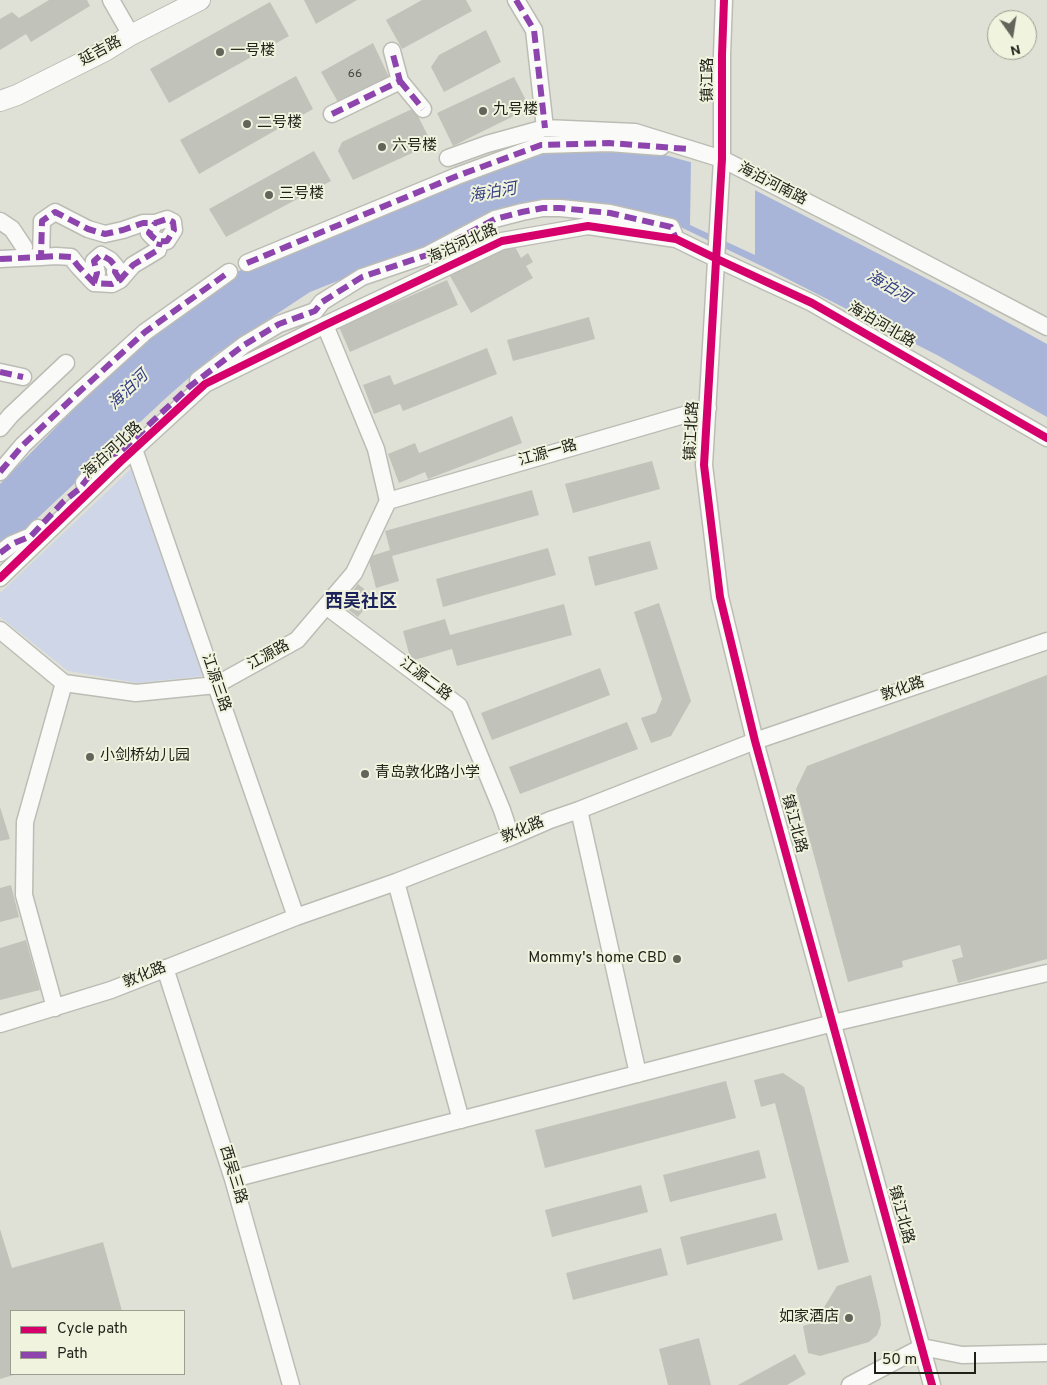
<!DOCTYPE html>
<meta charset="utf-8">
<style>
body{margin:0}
#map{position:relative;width:1047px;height:1385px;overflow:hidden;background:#e0e1d6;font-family:Overpass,sans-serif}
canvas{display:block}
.legend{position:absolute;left:10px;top:1310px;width:175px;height:65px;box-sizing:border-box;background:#f0f3de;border:1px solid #9c9f8f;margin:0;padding:6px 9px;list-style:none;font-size:15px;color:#1f2018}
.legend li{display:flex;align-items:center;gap:10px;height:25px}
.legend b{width:25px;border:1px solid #9c9f8f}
.north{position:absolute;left:987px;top:10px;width:50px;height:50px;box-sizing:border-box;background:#f0f3de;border:1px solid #9c9f8f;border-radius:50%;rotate:167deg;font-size:14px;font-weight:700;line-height:20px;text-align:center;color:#1f2018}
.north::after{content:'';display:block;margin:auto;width:18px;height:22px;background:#63645a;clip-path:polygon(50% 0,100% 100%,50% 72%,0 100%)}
.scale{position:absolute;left:874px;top:1352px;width:102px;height:22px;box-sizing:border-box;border:2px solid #1f2018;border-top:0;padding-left:6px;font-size:15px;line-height:18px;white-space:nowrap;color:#1f2018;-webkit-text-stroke:4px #f0f3de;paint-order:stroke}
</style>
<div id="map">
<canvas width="1047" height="1385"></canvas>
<ul class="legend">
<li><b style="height:6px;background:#d6006c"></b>Cycle path</li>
<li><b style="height:6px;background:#8e44ad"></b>Path</li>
</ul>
<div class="north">N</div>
<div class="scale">50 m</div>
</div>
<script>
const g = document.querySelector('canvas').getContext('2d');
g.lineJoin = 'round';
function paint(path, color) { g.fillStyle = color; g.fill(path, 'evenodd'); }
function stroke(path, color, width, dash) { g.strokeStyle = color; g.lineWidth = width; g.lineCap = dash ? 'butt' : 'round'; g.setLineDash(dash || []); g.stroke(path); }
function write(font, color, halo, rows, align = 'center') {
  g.font = font + ' Overpass,"Noto Sans SC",sans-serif'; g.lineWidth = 4; g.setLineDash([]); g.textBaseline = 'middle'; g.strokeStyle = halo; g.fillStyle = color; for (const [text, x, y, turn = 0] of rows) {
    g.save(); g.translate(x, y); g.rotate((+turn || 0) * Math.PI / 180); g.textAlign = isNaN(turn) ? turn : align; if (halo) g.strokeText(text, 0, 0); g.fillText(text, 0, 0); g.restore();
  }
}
paint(new Path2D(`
 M131,469l72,207 -66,7 -69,-12 -68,-54v-24z`), '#cfd6e8');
paint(new Path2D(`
 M543,150l107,1 62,17 233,120 102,56v73l-110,-62 -167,-85 -102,-49 -94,-14 -111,24 -153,61 -94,62 -49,43 -154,144 -13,8v-65l147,-149 89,-63z`), '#a9b4d9');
paint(new Path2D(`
 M691,160l22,6 42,23v66l-65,-30z`), '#e0e1d6');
paint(new Path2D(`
 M49,0h38l3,6 -59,36 -5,-8 -26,16v-31l12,-7 7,6z
 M304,0h53l-41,24z
 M422,0h44l6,11 -70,38 -16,-29z
 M270,2l19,34 -120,67 -19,-34z
 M486,30l15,32 -57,30 -13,-25 8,-12z
 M373,43l16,34 -50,27 -18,-32z
 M296,76l17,33 -114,65 -19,-34z
 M514,77l16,31 -77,38 -16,-33z
 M414,108l18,36 -79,36 -15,-29 4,-9z
 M314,151l17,30 -105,56 -17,-28z
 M512,241l9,17 7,-5 5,9 -7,4 7,12 -62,35 -21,-37z
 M447,280l11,25 -108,47 -11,-25z
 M589,317l6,22 -82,22 -6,-21z
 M487,348l10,26 -94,37 -3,-7 -26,10 -11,-29 27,-10 4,10z
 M512,416l10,27 -94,36 -3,-7 -26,11 -11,-29 27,-11 4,10z
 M652,461l8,28 -87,24 -8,-29z
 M532,490l7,25 -147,41 7,25 -23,7 -8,-31 22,-7 -5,-19z
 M650,541l8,28 -63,17 -7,-29z
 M548,548l8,27 -113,32 -7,-28z
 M358,584l16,13 -16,20 -16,-12z
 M659,603l32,98 -20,35 -20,7 -10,-25 15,-5 6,-14 -28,-87z
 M564,604l8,31 -115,31 -5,-17 -41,12 -8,-30 42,-12 5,16z
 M600,668l10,27 -118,45 -11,-27z
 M1047,675v284l-89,24 -6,-23 11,-3 -3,-12 -58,16 1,6 -55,15 -52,-193 11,-23z
 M627,722l11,27 -118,45 -11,-27z
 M0,807l10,32 -10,2z
 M11,885l8,32 -19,5v-34z
 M26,940l14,50 -40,10v-52z
 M783,1073l21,14 45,175 -31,8 -43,-167 -14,4 -7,-27z
 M726,1081l10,37 -191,50 -10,-38z
 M759,1150l7,28 -96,24 -7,-27z
 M641,1185l7,27 -96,25 -7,-27z
 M776,1213l7,27 -96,25 -7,-28z
 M0,1229l12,39 91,-26 19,69h-111v63h6l-17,5z
 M661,1248l7,27 -95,25 -7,-27z
 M871,1275l9,38 1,12 -4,10 -8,7 -49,14 -12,-3 -5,-27 12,-4 22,-36z
 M699,1338l12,47h-43l-9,-36z
 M795,1354l11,20 -19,11h-49z`), '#c1c2b9');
const minor = new Path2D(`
 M111,0l20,35
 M516,0l18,30 11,98
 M724,0l-2,55v104l-18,306 16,132 35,144 177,644
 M400,81l23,28
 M332,114l68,-33 -8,-30
 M448,158l39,-14 58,-16 90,4 87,27 138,70 187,98
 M0,221l12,8 12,18
 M41,257l15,-1 15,1 7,9 16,17 18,1 8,-4 13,-15 25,-15 2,-8
 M0,259l41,-2 1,-36 13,-9 33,17 17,5 18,-4 20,-7h12l12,-4 6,3 1,8 -7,11c-9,1 -12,-1 -18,-8l6,-10
 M247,263l210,-87 84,-31 68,-2 52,4
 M94,283l3,-10 -3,-12 7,-6 9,5 6,7 -1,5 5,8
 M0,372l23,5
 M198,380l46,-35 35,-21 36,-13 7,-9 40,-25 65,-22 68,-36 27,-7 21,-4h17l50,5 61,14 3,7
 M0,428l11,-13 55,-52
 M134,449l162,468
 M0,472l23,-27 56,-53 66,-60 84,-60
 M84,483l21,-23 6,-5 9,-3 9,-8
 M388,501l320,-93
 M0,553l12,-9 19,-8 7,-8
 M0,578l120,-116 85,-78 120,-59 177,-84 86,-15 88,13 41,20 95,44 235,135
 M326,606l133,100 43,104 9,27
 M0,630l64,53 72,10 80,-8 81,-45 57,-67 34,-72 -12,-52 -51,-124
 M579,810l59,264
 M396,882l65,238
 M165,968l68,211 58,206
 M55,1008l-31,-113 1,-73 39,-139
 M0,1024l111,-34 185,-73 100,-35 115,-45 39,-17 29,-10 176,-69 292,-100
 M233,1179l600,-156 214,-50
 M850,1385l72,-38 40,8 85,-2`);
const major = new Path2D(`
 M0,101l17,-6 88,-44 26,-16 69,-35`);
stroke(minor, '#bbbdb4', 19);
stroke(major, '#bbbdb4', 22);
stroke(minor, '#fafaf9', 16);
stroke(major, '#fafaf9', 20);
stroke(new Path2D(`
 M516,0l18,30 11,98
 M400,81l23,28
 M332,114l68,-33 -8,-30
 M41,257l15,-1 15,1 7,9 16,17 18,1 8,-4 13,-15 25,-15 2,-8
 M0,259l41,-2 1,-36 13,-9 33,17 17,5 18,-4 20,-7h12l12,-4 6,3 1,8 -7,11c-9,1 -12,-1 -18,-8l6,-10
 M247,263l210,-87 84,-31 68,-2 79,6
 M94,283l3,-10 -3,-12 7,-6 9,5 6,7 -1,5 5,8
 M0,372l23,5
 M0,472l23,-27 56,-53 66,-60 84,-60
 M0,553l12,-9 19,-8 32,-34 16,-13 8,-10 18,-19 6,-5 9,-3 69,-65 55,-42 35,-21 36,-13 7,-9 40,-25 65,-22 68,-36 27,-7 21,-4h17l50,5 61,14 5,12`), '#8e44ad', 6, [12, 6]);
stroke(new Path2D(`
 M724,0l-2,55v104l-18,306 16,132 35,144 177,644
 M0,578l120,-116 85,-78 120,-59 177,-84 86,-15 88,13 41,20 95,44 235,135`), '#d6006c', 8);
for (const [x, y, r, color] of [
 [220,52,5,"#63645a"],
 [483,111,5,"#63645a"],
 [247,124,5,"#63645a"],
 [382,147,5,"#63645a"],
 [269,195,5,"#63645a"],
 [90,757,5,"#63645a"],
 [365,774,5,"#63645a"],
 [677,959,5,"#63645a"],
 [849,1318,5,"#63645a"]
]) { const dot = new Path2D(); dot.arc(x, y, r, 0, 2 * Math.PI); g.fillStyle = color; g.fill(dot); stroke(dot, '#f0f3de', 2); }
write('12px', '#484840', null, [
 ["66",355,75]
]);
write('15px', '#1f2018', '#f0f3de', [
 ["延吉路",101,52,-28],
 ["镇江路",709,80,-90],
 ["海泊河南路",772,185,27],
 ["海泊河北路",463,245,-24],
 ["海泊河北路",881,326,30],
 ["镇江北路",693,431,-87],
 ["海泊河北路",113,451,-43],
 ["江源一路",548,454,-16],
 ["江源路",269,656,-29],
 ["江源二路",425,680,37],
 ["江源三路",215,683,71],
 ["敦化路",903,690,-19],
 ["镇江北路",793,824,75],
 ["敦化路",523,831,-23],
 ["敦化路",145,976,-22],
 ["西吴三路",232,1175,73],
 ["镇江北路",900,1215,75]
]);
write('15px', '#1f2018', '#f0f3de', [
 ["一号楼",230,52],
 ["九号楼",493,111],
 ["二号楼",257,124],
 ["六号楼",392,147],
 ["三号楼",279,195],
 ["小剑桥幼儿园",100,757],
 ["青岛敦化路小学",375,774],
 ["Mommy's home CBD",667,959,"right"],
 ["如家酒店",839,1318,"right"]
], 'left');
write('italic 16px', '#333d82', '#f0f3de', [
 ["海泊河",493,194,-10],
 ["海泊河",888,288,30],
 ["海泊河",129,391,-44]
]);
write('bold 18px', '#1c235b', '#f0f3de', [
 ["西吴社区",361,603]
]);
</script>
